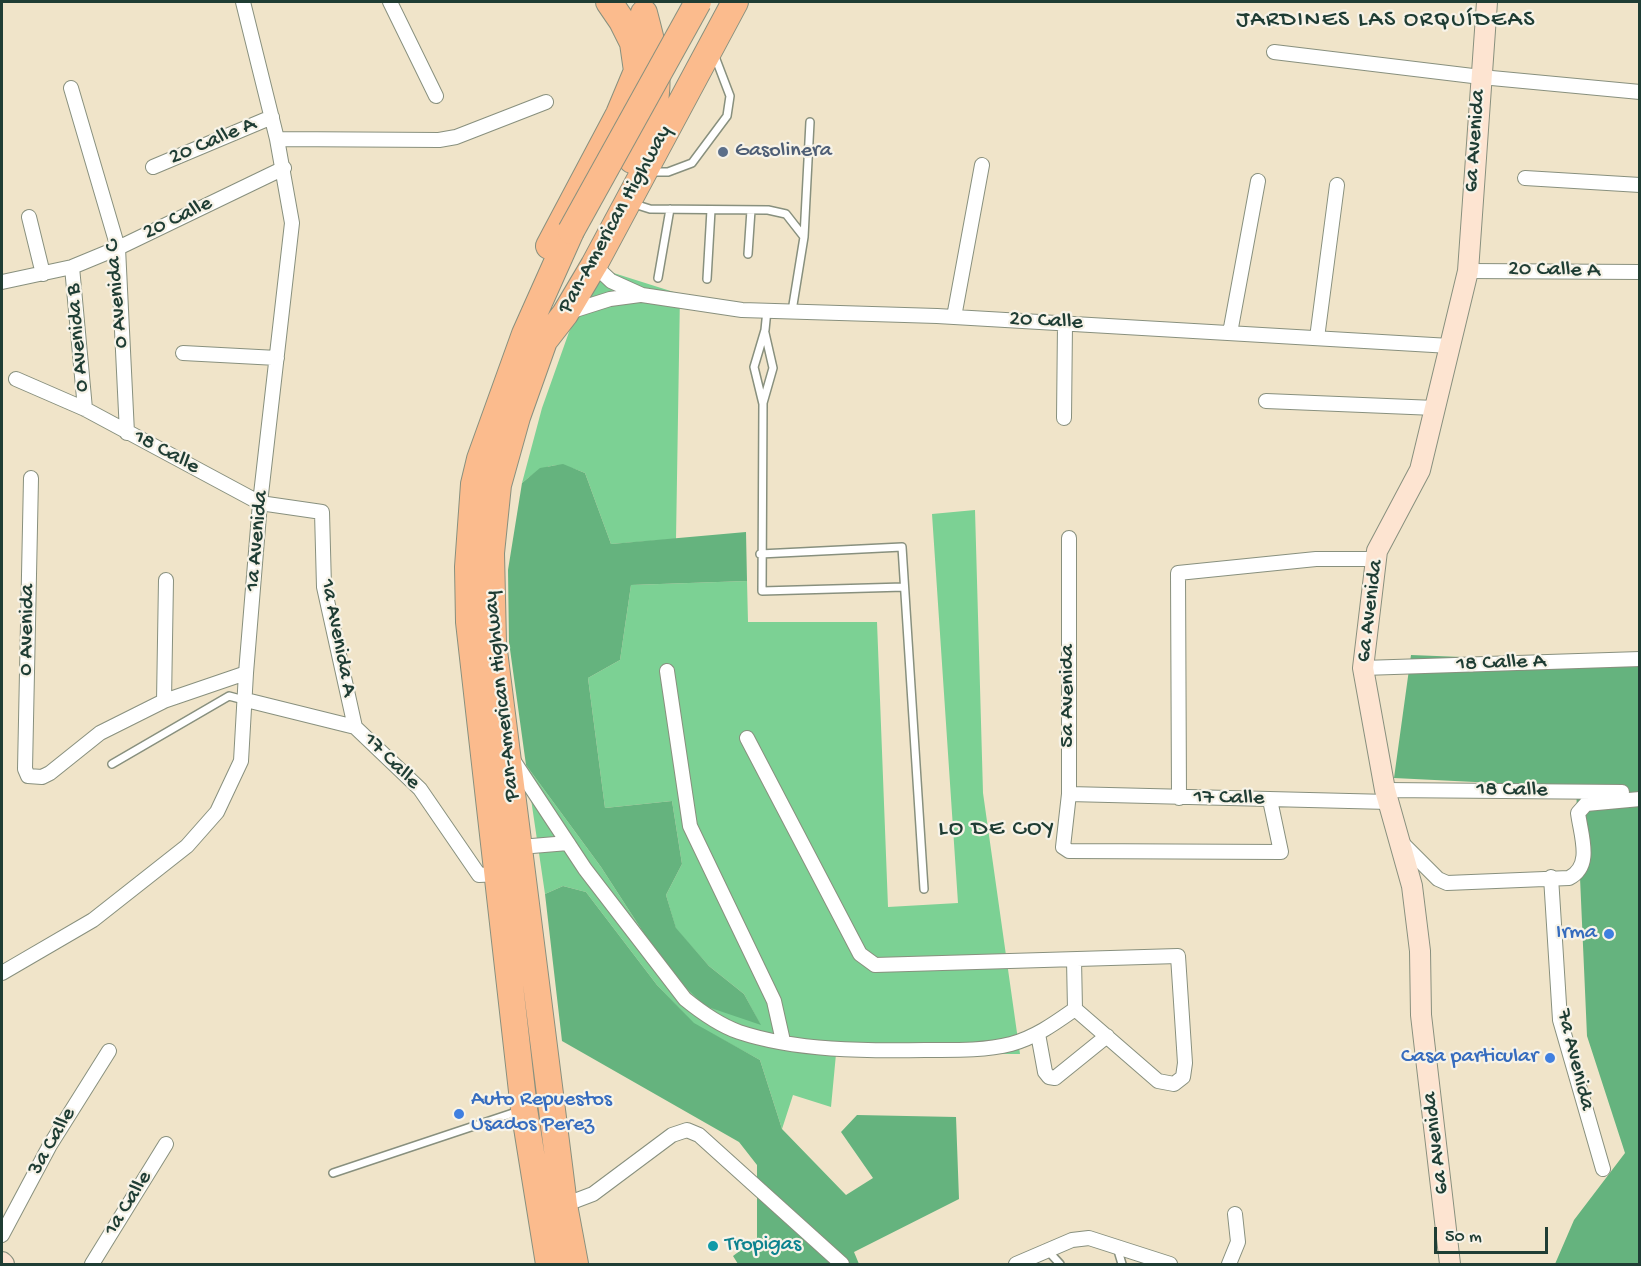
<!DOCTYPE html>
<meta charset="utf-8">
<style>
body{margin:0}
#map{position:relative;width:1641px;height:1266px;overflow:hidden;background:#f0e4c9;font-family:"Gochi Hand",sans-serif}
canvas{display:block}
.frame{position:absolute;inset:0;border:3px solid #1f3d34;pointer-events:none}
.scale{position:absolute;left:1434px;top:1227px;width:114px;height:27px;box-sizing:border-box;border:3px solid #1f3d34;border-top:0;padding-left:8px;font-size:18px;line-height:21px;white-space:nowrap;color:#1f3d34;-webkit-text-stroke:4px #f7f3e8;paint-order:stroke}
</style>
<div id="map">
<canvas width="1641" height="1266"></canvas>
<div class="frame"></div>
<div class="scale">50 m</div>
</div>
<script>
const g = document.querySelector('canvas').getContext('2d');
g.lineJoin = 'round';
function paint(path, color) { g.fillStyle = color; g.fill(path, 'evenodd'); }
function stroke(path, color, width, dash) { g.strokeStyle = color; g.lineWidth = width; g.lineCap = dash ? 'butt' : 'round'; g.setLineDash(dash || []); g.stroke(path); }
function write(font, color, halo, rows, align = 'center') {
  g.font = font + ' "Gochi Hand",sans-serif'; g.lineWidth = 4.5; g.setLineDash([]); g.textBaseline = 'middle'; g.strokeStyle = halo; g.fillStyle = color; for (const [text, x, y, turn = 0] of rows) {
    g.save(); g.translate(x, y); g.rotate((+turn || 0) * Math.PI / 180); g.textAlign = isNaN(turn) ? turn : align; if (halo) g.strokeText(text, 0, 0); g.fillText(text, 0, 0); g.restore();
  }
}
paint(new Path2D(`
 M601,269l79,25 -4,245 -65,5 -26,-71c-29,-12 -39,-10 -63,10l20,-75 27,-76z
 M975,510l8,283 37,261h-184l-5,53 -38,-12 -11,34 -22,-69 -66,-36 -37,-39 -71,-93 -23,-6 -18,8 -19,-129 75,102 66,102 93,55 -16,-30 -35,-28 -33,-37 -10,-34 16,-31 -10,-63 -67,7 -17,-130 32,-18 11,-75 116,-4 1,41h129l11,285 70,-4 -26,-389z`), '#7cd194');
paint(new Path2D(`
 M563,464l22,9 26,71 135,-12 1,49 -116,4 -11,75 -32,18 17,130 67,-7 10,63 -16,31 10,33 33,38 35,28 17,31 -56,-19 -38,-37 -66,-102 -75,-102 -17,-123 -1,-72 14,-87 18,-15z
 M1411,655l228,9v600h-84l19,-44 51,-67 -38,-117 -11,-249 -182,-9z
 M563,886l23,6 71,93 37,38 66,37 22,69 64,66 27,-17 -32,-46 16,-17 99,2 3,82 -105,53 5,12h-121l-5,-8 24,-18v-73l-18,-23 -177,-101 -17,-147z`), '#65b37e');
const lane = new Path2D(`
 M651,172h17l24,-9 35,-47 3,-20 -16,-42
 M631,203l19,6 118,1 18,4 18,23 -12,74
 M804,237l6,-115
 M748,254l3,-44
 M658,278l12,-69
 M707,279l4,-69
 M767,310l-2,20 -11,37 9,37 -1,187 142,-4
 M763,403l10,-35 -8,-35
 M760,554l142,-7 22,342
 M112,764l117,-68 15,4
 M333,1173l186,-62
 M1117,1247l5,17
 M1049,1252l11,12`);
const street = new Path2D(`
 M390,2l46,94
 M1274,52l207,25 159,15
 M71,88l47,160 9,185
 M277,139l162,1 17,-3 90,-35
 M153,167l119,-50
 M1525,178l115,7
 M29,217l14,57
 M594,265l17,16 31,14 100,15 195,6 513,30
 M72,267l13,142
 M1468,271l172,1
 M2,282l70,-15 46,-19 166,-80
 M566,313l44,-14 30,-4
 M954,317l28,-152
 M1230,333l28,-152
 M1317,338l20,-153
 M183,353l94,5
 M16,379l69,30 175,94 62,9 2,75 31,140
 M1266,401l169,7
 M1064,418l1,-94
 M31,478l-6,291 3,7 14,1 8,-4 50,-40 64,-32 82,-28
 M1069,538v256l-6,53 6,4 212,1 -11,-52
 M1363,668l277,-9
 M667,671l23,155 84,175 9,40
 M246,700l109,27 65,62 59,86 20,-1
 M164,701l2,-121
 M747,738l113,216 15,11 303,-9 7,107 -2,14 -9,7 -16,-3 -83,-72 -1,-49
 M513,760l72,109 100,130c16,13 34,26 54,33 57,19 127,19 186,18 28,0 59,1 86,-6 25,-7 44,-21 64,-35
 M1385,790l237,2
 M1069,794l320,8
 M1179,798l-1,-225 138,-14h60
 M1400,841l38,38 9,4 122,-5c24,-12 12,-42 9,-65l8,-9 54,-5
 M520,847l48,-4
 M1551,877l9,143 43,149
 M2,973l91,-53 94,-74 30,-34 24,-51 5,-88 14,-170 32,-280 -15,-84 -34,-137
 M1038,1034l7,38 4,5 6,1 52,-42
 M564,1205l29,-11 79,-59 15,-5 12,5 143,129
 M2,1235l48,-90 59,-94
 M92,1264l74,-120
 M1016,1264l56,-24 17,-2 81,26
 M1229,1264l9,-22 -3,-28`);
const secondary = new Path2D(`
 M2,1262l2,2
 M1450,1264l-29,-249 -1,-64 -8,-65 -27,-96 -22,-122 14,-117 43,-81 48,-199 19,-269`);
const highway = new Path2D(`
 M632,160c32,-59 29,-84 12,-147
 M549,246l70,-132 18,-43 -4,-28 -11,-22 -13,-19
 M549,1264l-25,-155 -55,-487 -1,-55 6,-83 6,-25 45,-125 46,-103
 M575,1264l-11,-59 -71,-562 -2,-90 7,-68 19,-68 27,-76 21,-27 29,-49 141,-263`);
stroke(lane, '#88907e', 10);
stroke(street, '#88907e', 16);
stroke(secondary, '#88907e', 22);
stroke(highway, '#88907e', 28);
stroke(lane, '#fff', 7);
stroke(street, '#fff', 14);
stroke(secondary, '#fde4d1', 20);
stroke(highway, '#fbbb8d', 26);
const highwayBridge = new Path2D(`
 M571,231l127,-229`);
stroke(highwayBridge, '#88907e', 28, []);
stroke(highwayBridge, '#fbbb8d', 26);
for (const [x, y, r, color] of [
 [723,152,6,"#5c6f8a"],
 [1609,934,6,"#3f7fe0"],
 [1550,1058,6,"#3f7fe0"],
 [459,1114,6,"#3f7fe0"],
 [713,1246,6,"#0f9aa8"]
]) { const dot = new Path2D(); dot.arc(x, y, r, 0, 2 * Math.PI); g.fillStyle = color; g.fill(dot); stroke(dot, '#f7f3e8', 2); }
write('22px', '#1f3d34', '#f7f3e8', [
 ["6a Avenida",1476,141,-86],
 ["20 Calle A",213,142,-23],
 ["20 Calle",178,219,-26],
 ["Pan-American Highway",616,220,-61],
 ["20 Calle A",1554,271,1],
 ["0 Avenida C",118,294,-95],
 ["20 Calle",1046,322,3],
 ["0 Avenida B",79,338,-95],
 ["18 Calle",166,453,28],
 ["1a Avenida",258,541,-85],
 ["6a Avenida",1371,611,-83],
 ["0 Avenida",28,630,-89],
 ["1a Avenida A",337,638,79],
 ["18 Calle A",1501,664,-2],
 ["Pan-American Highway",503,696,-96],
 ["5a Avenida",1069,696,-90],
 ["17 Calle",391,762,45],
 ["18 Calle",1512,791,1],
 ["17 Calle",1229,799,1],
 ["7a Avenida",1574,1060,76],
 ["3a Calle",53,1142,-60],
 ["6a Avenida",1437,1143,-97],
 ["1a Calle",129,1204,-58]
]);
write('22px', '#4e5e75', '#f7f3e8', [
 ["Gasolinera",735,152]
], 'left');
write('22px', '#366cbe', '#f7f3e8', [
 ["Irma",1597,934],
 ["Casa particular",1538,1058],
 ["Auto Repuestos",471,1101,"left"],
 ["Usados Perez",471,1126,"left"]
], 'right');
write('22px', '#0d838f', '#f7f3e8', [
 ["Tropigas",725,1246]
], 'left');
g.letterSpacing = '1.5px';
write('24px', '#1f3d34', '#f7f3e8', [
 ["JARDINES LAS ORQUÍDEAS",1386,21],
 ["LO DE COY",997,830]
]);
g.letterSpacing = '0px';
</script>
